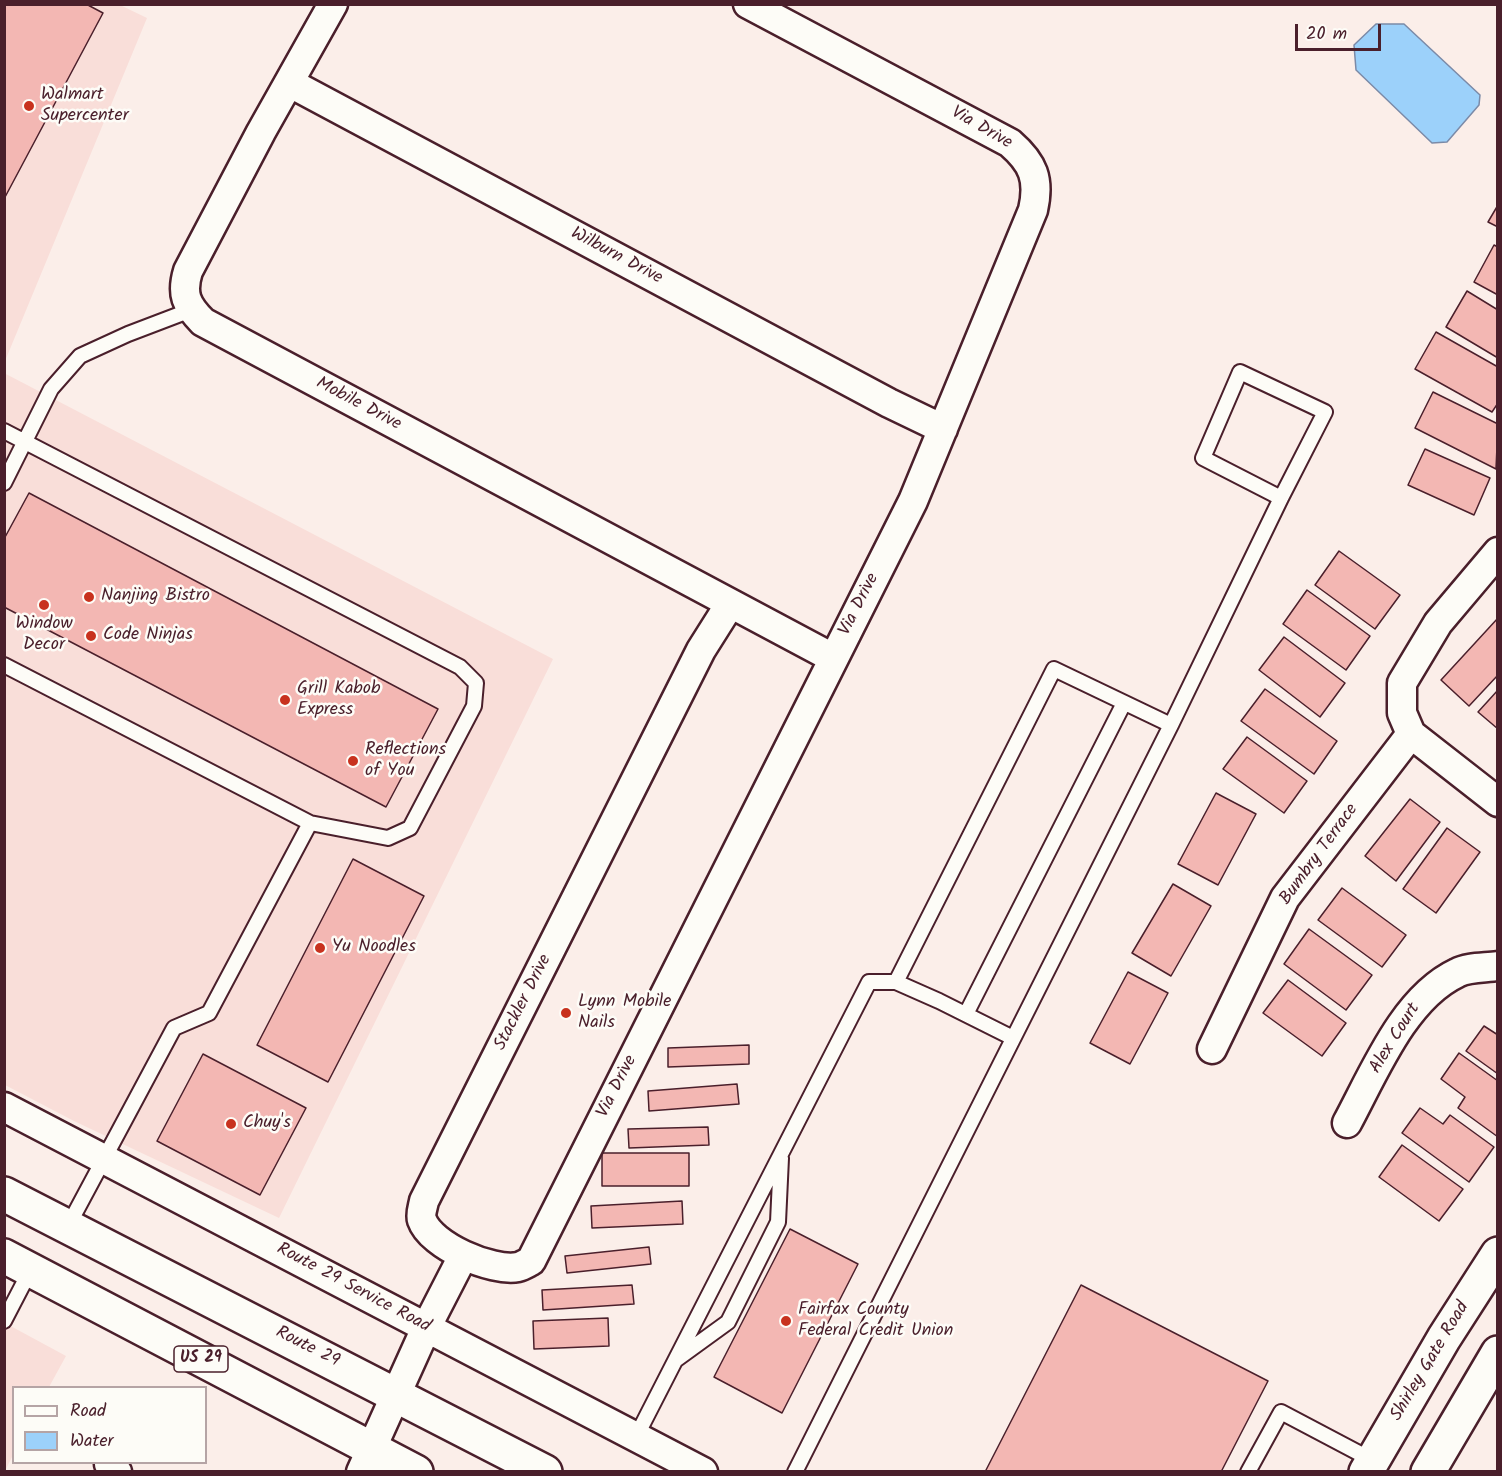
<!DOCTYPE html>
<style>
body{margin:0}
#map{position:relative;width:1502px;height:1476px;overflow:hidden;background:#fbeee9;font-family:Kalam,sans-serif}
canvas{display:block}
.frame{position:absolute;inset:0;border:6px solid #4a1f2b;pointer-events:none}
.legend{position:absolute;left:12px;top:1386px;width:195px;height:78px;box-sizing:border-box;background:#fdfcf7;border:2px solid #b5a4a5;margin:0;padding:8px 10px;list-style:none;font-size:18px;color:#4a1f2b}
.legend li{display:flex;align-items:center;gap:12px;height:30px}
.legend b{width:30px;border:2px solid #b5a4a5}
.scale{position:absolute;left:1295px;top:24px;width:86px;height:27px;box-sizing:border-box;border:3px solid #4a1f2b;border-top:0;padding-left:8px;font-size:18px;line-height:21px;white-space:nowrap;color:#4a1f2b;-webkit-text-stroke:4px #fdfcf7;paint-order:stroke}
</style>
<div id="map">
<canvas width="1502" height="1476"></canvas>
<div class="frame"></div>
<ul class="legend">
<li><b style="height:8px;background:#fdfcf7"></b>Road</li>
<li><b style="height:16px;background:#9cd1fa"></b>Water</li>
</ul>
<div class="scale">20 m</div>
</div>
<script>
const g = document.querySelector('canvas').getContext('2d');
g.lineJoin = 'round';
function paint(path, color) { g.fillStyle = color; g.fill(path, 'evenodd'); }
function stroke(path, color, width, dash) { g.strokeStyle = color; g.lineWidth = width; g.lineCap = dash ? 'butt' : 'round'; g.setLineDash(dash || []); g.stroke(path); }
function write(font, color, halo, rows, align = 'center') {
  g.font = font + ' Kalam,sans-serif'; g.lineWidth = 5; g.setLineDash([]); g.textBaseline = 'middle'; g.strokeStyle = halo; g.fillStyle = color; for (const [text, x, y, turn = 0] of rows) {
    g.save(); g.translate(x, y); g.rotate((+turn || 0) * Math.PI / 180); g.textAlign = isNaN(turn) ? turn : align; if (halo) g.strokeText(text, 0, 0); g.fillText(text, 0, 0); g.restore();
  }
}
paint(new Path2D(`
 M5,5h115l27,13 -142,343z
 M4,373l549,286 -274,559 -205,-97 -69,-36z
 M5,1323l61,33 -17,31 -35,1 -1,67 -8,16z`), '#f9ded9');
const water = new Path2D(`
 M1376,24h28l76,71 -1,10 -32,37 -15,1 -76,-73 -2,-25z`);
paint(water, '#9cd1fa');
stroke(water, '#7b8aa7', 1.5);
const building = new Path2D(`
 M4,4h82l17,9 -99,186z
 M1498,205v22l-10,-5z
 M1494,245l4,2v48l-24,-13z
 M1467,291l31,19v48l-52,-31z
 M1436,332l62,35v36l-6,9 -77,-43z
 M1433,392l65,32 -2,45 -81,-41z
 M1425,449l65,29 -16,37 -66,-30z
 M29,493l409,216 -52,98 -382,-200v-68z
 M1339,551l61,44 -25,34 -60,-44z
 M1307,590l63,46 -24,34 -63,-46z
 M1498,618v57l-29,31 -28,-26z
 M1284,637l61,46 -25,34 -61,-47z
 M1265,689l72,52 -23,33 -73,-53z
 M1498,690v39l-20,-17z
 M1247,737l60,44 -23,32 -61,-44z
 M1216,793l40,21 -38,71 -40,-21z
 M1410,799l30,23 -44,59 -31,-25z
 M1447,828l33,24 -44,61 -33,-24z
 M353,859l71,37 -96,186 -71,-37z
 M1173,884l38,22 -40,70 -39,-23z
 M1342,888l64,47 -24,32 -64,-47z
 M1309,929l63,46 -26,35 -62,-46z
 M1128,972l40,21 -38,71 -40,-21z
 M1288,980l58,43 -24,33 -59,-43z
 M1484,1026l14,9v39l-32,-23z
 M749,1045v19l-81,3v-19z
 M1459,1053l39,28v56l-40,-29 7,-11 -24,-18z
 M203,1054l103,54 -46,87 -103,-54z
 M737,1084l2,20 -90,7 -1,-20z
 M1420,1108l23,16 7,-9 44,32 -25,35 -67,-49z
 M708,1127l1,18 -80,3 -1,-19z
 M1402,1145l61,44 -24,32 -60,-44z
 M602,1153h87v33h-87z
 M682,1201l1,23 -91,4 -1,-22z
 M790,1229l68,35 -76,149 -68,-36z
 M649,1247l2,17 -84,9 -2,-17z
 M632,1285l2,19 -91,6 -1,-20z
 M1081,1285l187,96 -47,91h-236z
 M608,1318l1,28 -75,3 -1,-28z`);
paint(building, '#f3b7b3');
stroke(building, '#4a1f2b', 1.5);
const lane = new Path2D(`
 M4,431l456,236 16,16 -2,23 -64,122 -22,10 -78,-15
 M4,483l47,-94 29,-33 48,-22 63,-24
 M4,665l306,158 -101,190 -35,15 -107,200
 M966,1014l158,-311
 M1013,1038l-74,-37 -43,-19 158,-313 117,56
 M4,1321l27,-52
 M677,1359l51,-37 50,-100 3,-64
 M636,1437l233,-455h27
 M795,1472l376,-747 110,-227 44,-86 -85,-40 -37,86 78,40
 M1248,1472l33,-60 91,48`);
const street = new Path2D(`
 M333,4l-72,128 -73,139c-7,23 -2,34 15,51l630,336
 M290,83l599,320 54,26
 M1498,552l-60,71 -36,60v30l9,21 87,68
 M730,604l-29,46 -277,551c-1,6 -4,13 -2,19 9,26 70,52 96,47 4,-1 9,-4 13,-6l382,-760 120,-291c7,-31 0,-47 -23,-67l-262,-139
 M1212,1049l73,-151 126,-164
 M4,1107l699,365
 M1347,1123c27,-50 57,-125 110,-150 11,-6 28,-5 41,-7
 M109,1464l8,8
 M361,1472l65,-144 37,-72`);
const secondary = new Path2D(`
 M1366,1472l78,-134 54,-84
 M1428,1472l70,-119`);
const primary = new Path2D(`
 M4,1194l541,278
 M4,1256l412,216`);
stroke(lane, '#4a1f2b', 18);
stroke(street, '#4a1f2b', 33);
stroke(secondary, '#4a1f2b', 38);
stroke(primary, '#4a1f2b', 38);
stroke(lane, '#fdfcf7', 14);
stroke(street, '#fdfcf7', 28);
stroke(secondary, '#fdfcf7', 33);
stroke(primary, '#fdfcf7', 33);
for (const [x, y, r, color] of [
 [29,106,6,"#c8321e"],
 [89,597,6,"#c8321e"],
 [44,605,6,"#c8321e"],
 [91,636,6,"#c8321e"],
 [285,700,6,"#c8321e"],
 [353,761,6,"#c8321e"],
 [320,948,6,"#c8321e"],
 [566,1013,6,"#c8321e"],
 [231,1124,6,"#c8321e"],
 [786,1321,6,"#c8321e"]
]) { const dot = new Path2D(); dot.arc(x, y, r, 0, 2 * Math.PI); g.fillStyle = color; g.fill(dot); stroke(dot, '#fdfcf7', 2); }
for (const [x, y, w] of [
 [201,1359,54]
]) { const box = new Path2D(); box.roundRect(x - w / 2, y - 13, w, 26, 4.5); g.fillStyle = '#fdfcf7'; g.fill(box); stroke(box, '#4a1f2b', 1.5); }
write('bold 16px', '#4a1f2b', null, [
 ["US 29",201,1359]
]);
write('18px', '#4a1f2b', '#fdfcf7', [
 ["Walmart",41,96],
 ["Supercenter",41,117],
 ["Nanjing Bistro",101,597],
 ["Window",44,625,"center"],
 ["Decor",44,646,"center"],
 ["Code Ninjas",103,636],
 ["Grill Kabob",297,690],
 ["Express",297,711],
 ["Reflections",365,751],
 ["of You",365,772],
 ["Yu Noodles",332,948],
 ["Lynn Mobile",578,1003],
 ["Nails",578,1024],
 ["Chuy's",243,1124],
 ["Fairfax County",798,1311],
 ["Federal Credit Union",798,1332]
], 'left');
write('18px', '#4a1f2b', '#fdfcf7', [
 ["Via Drive",981,129,30],
 ["Wilburn Drive",616,257,28],
 ["Mobile Drive",358,405,28],
 ["Via Drive",860,605,-63],
 ["Bumbry Terrace",1320,855,-54],
 ["Stackler Drive",524,1003,-63],
 ["Alex Court",1396,1039,-58],
 ["Via Drive",618,1087,-63],
 ["Route 29 Service Road",353,1289,28],
 ["Route 29",307,1348,27],
 ["Shirley Gate Road",1431,1362,-59]
]);
</script>
